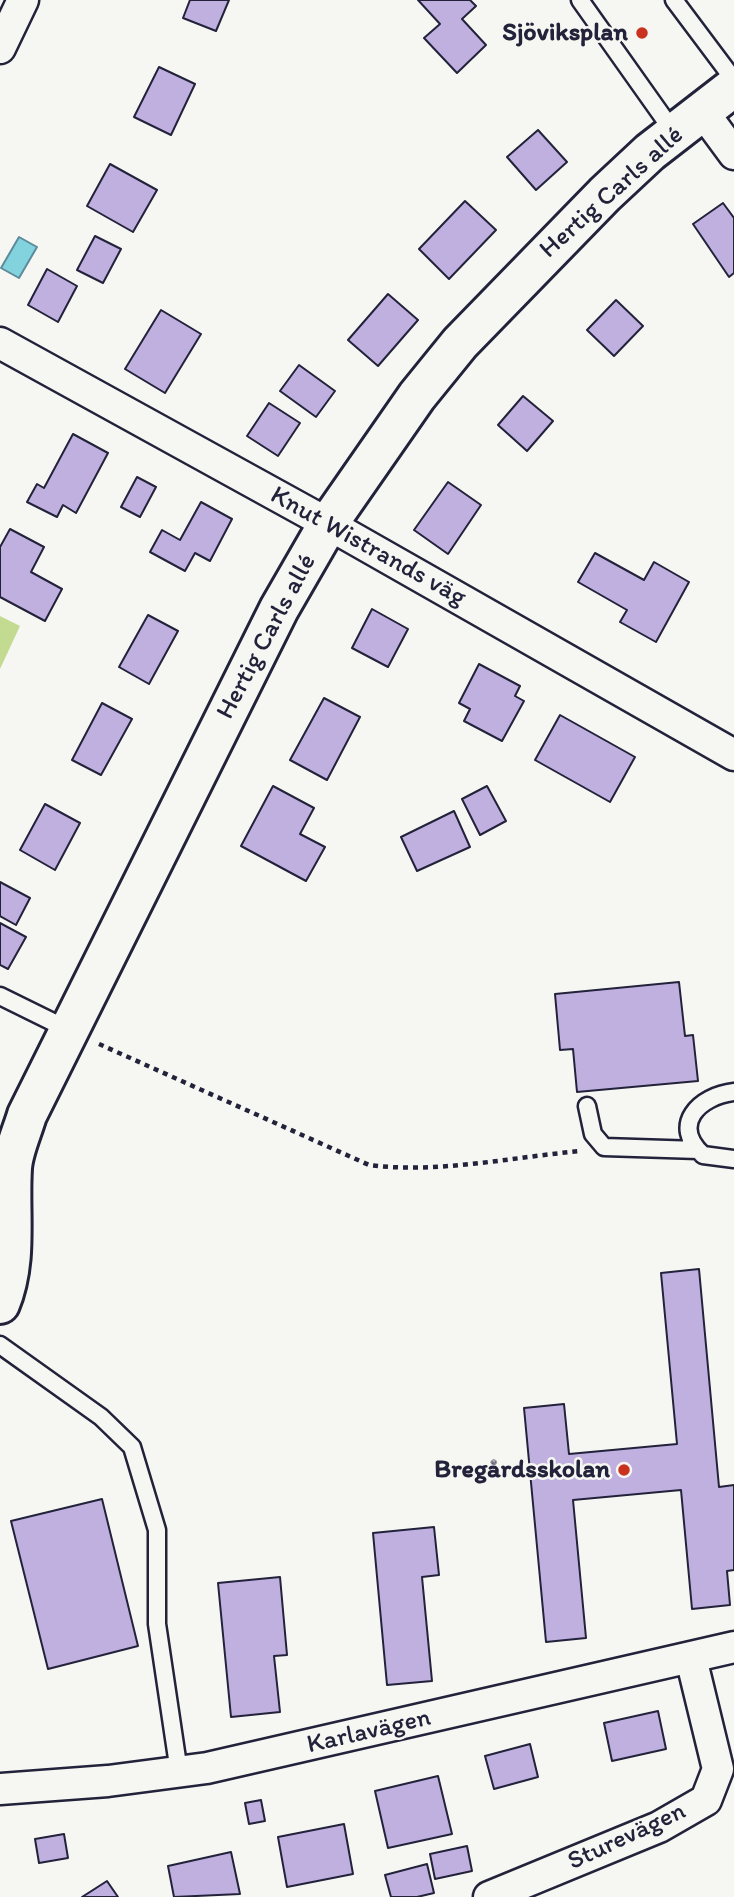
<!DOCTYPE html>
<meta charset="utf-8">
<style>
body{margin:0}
canvas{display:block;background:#f6f6f2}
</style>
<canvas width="734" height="1897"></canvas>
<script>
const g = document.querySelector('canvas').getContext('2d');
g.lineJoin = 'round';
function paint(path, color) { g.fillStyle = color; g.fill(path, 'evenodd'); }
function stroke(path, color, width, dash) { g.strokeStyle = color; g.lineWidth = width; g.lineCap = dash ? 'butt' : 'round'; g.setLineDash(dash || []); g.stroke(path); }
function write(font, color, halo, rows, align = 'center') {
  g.font = font + ' Itim,sans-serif'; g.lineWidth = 5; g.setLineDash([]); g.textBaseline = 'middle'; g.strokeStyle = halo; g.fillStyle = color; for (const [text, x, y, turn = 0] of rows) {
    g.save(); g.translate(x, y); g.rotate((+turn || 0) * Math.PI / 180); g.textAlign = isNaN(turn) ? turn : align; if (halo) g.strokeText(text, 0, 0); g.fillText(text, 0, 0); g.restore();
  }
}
paint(new Path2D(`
 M0,616l20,10 -20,43z`), '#c3db90');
const water = new Path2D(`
 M19,237l18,10 -18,31 -18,-10z`);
paint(water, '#82d3dd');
stroke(water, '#5c8c9c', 2);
const building = new Path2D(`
 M190,0h39l-13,31 -33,-13z
 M418,0h52l6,6 -14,13 24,26 -29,28 -33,-35 16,-14z
 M159,67l36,17 -24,51 -37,-18z
 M538,130l29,32 -31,28 -29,-33z
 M110,164l47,26 -24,42 -46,-26z
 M465,201l31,29 -47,49 -30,-30z
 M723,203l11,15v55l-5,4 -36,-53z
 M95,236l26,13 -18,34 -26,-13z
 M47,269l30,17 -19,36 -30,-17z
 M388,294l30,26 -40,46 -30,-26z
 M616,300l27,26 -29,30 -27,-26z
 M161,310l40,24 -36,59 -40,-24z
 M299,365l36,26 -19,26 -36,-26z
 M523,396l30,25 -26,30 -29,-26z
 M269,403l31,20 -22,33 -31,-20z
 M73,434l35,19 -32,60 -13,-8 -6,12 -30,-15 10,-18 7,4z
 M137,477l19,10 -16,30 -19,-10z
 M448,482l33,23 -33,49 -34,-24z
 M201,502l31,17 -22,42 -15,-8 -10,18 -35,-19 12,-22 18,10z
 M10,529l34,18 -13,25 31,17 -17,32 -45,-24v-50z
 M595,553l49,27 10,-18 35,20 -33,60 -36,-20 7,-12 -49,-28z
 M372,609l36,20 -20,38 -36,-19z
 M148,615l30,16 -29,53 -30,-17z
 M479,664l41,22 -5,10 9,5 -22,40 -38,-20 6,-12 -11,-6z
 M324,698l36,19 -33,63 -37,-20z
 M102,703l30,16 -31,56 -29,-15z
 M560,715l75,42 -25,45 -75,-42z
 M273,786l41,22 -14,26 25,13 -19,34 -65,-35z
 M487,786l19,35 -26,14 -18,-36z
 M45,804l35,19 -25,47 -35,-20z
 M454,811l16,36 -53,24 -16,-34z
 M0,882l30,16 -14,27 -16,-9z
 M0,923l26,14 -18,32 -8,-4z
 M679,982l6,54 8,-1 5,46 -121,11 -4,-43 -13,1 -5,-56z
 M699,1269l20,218 15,-2v85l-7,1 3,34 -38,4 -11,-119 -108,10 13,138 -40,4 -22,-234 40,-4 5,50 108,-10 -16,-171z
 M102,1499l36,147 -90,23 -37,-148z
 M434,1527l5,48 -17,2 10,104 -45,4 -14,-152z
 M280,1577l7,78 -13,1 6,56 -49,5 -13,-134z
 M658,1711l8,38 -54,12 -8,-38z
 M530,1744l8,33 -44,12 -9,-33z
 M438,1776l14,58 -64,14 -13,-57z
 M261,1800l4,21 -16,3 -4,-21z
 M344,1824l9,50 -66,13 -9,-50z
 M64,1834l4,24 -29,5 -4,-24z
 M467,1846l5,25 -37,8 -5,-25z
 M231,1852l9,42 -66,3 -6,-31z
 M427,1864l7,29 -17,4h-26l-6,-22z
 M107,1881l11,16h-36z`);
paint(building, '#c0b0e0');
stroke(building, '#22223b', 2);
const lane = new Path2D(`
 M580,0l95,134
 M674,0l60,80
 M0,996l69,34
 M734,1092c-35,4 -64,33 -31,63l31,4
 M587,1106l6,28 11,13 94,3
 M0,1345l101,72 31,30 25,83v94l22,148`);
const street = new Path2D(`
 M0,48l23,-48
 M703,112l31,42
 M0,343l314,173 420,239
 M0,1789l108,-8 99,-13 527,-121
 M489,1897l170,-70 47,-27 12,-31 -27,-111`);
const secondary = new Path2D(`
 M0,1304c18,-43 9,-90 12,-136 1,-17 10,-36 15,-53l252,-506 49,-85 89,-128 43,-53 145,-149 45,-42 84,-65`);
stroke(lane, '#22223b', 21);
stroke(street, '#22223b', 35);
stroke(secondary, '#22223b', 44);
stroke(new Path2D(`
 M99,1044l270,121c68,9 143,-8 212,-14`), '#22223b', 4.5, [5, 5]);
stroke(lane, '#f6f6f2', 16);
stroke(street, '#f6f6f2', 30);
stroke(secondary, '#f6f6f2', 38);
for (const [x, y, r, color] of [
 [642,33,7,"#c8321e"],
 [624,1470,7,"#c8321e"]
]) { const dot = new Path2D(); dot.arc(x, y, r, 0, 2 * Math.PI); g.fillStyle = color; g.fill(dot); stroke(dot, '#f6f6f2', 2.5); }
write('bold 26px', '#22223b', '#f6f6f2', [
 ["Sjöviksplan",628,33],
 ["Bregårdsskolan",610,1470]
], 'right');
write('26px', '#22223b', '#f6f6f2', [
 ["Hertig Carls allé",612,193,-42],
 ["Knut Wistrands väg",368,547,29],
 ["Hertig Carls allé",267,637,-62],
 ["Karlavägen",369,1732,-13],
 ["Sturevägen",627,1837,-25]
]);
</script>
